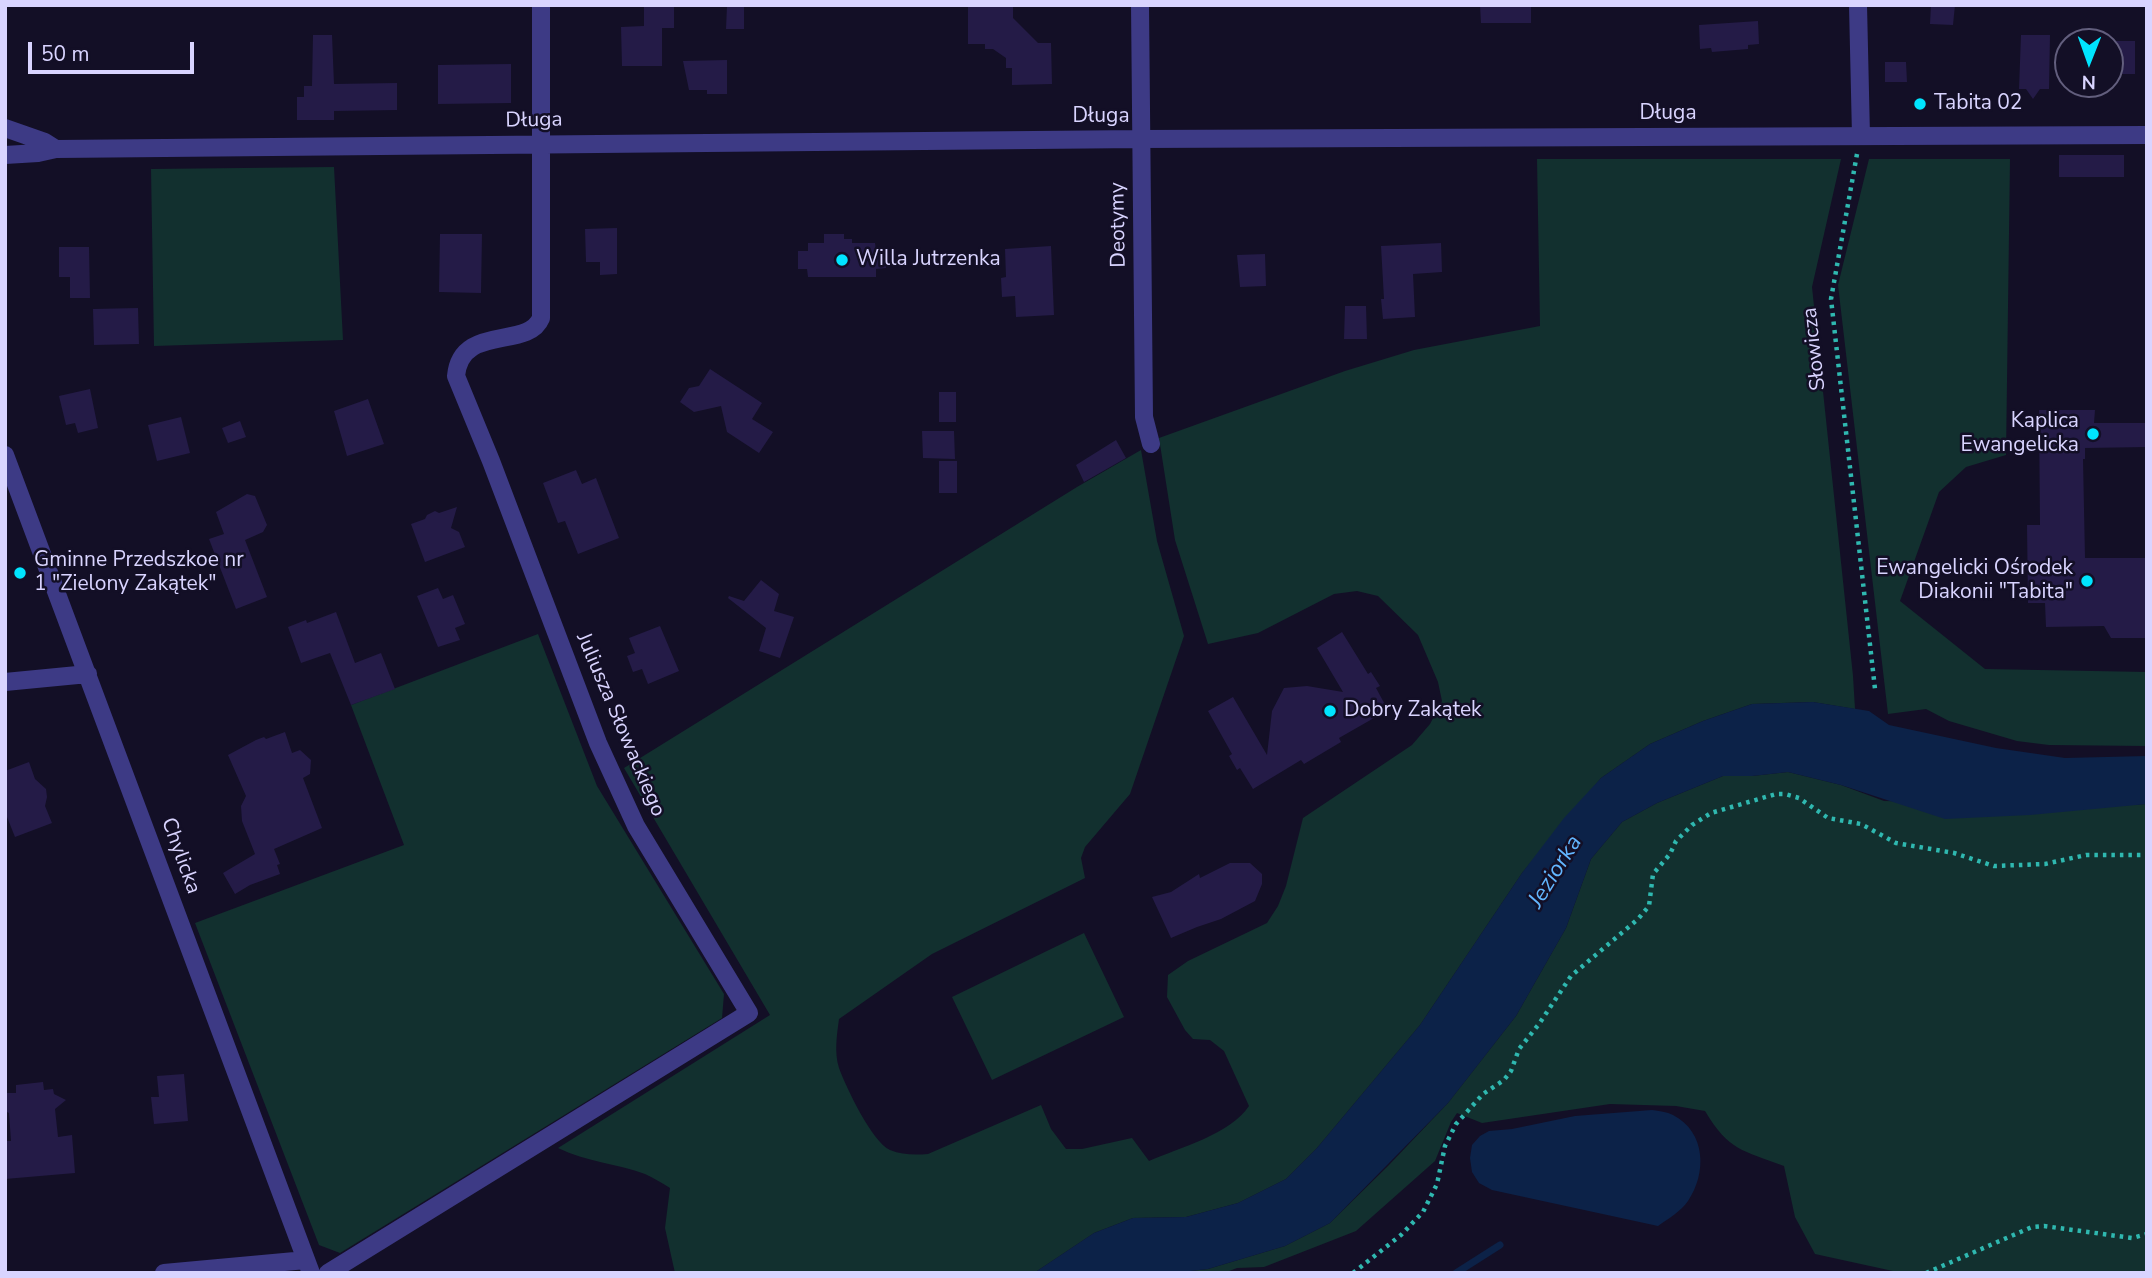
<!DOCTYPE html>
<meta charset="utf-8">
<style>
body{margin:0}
#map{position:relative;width:2152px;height:1278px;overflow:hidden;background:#130f26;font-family:"Nunito Sans",sans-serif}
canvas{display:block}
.frame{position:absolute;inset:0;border:7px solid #d9d4ff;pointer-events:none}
.north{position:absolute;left:2054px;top:28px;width:70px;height:70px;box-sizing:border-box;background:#130f26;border:2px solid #625e7d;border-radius:50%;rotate:181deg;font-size:19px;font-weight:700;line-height:28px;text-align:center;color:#d9d4ff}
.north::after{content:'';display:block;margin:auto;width:24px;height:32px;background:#00e5ff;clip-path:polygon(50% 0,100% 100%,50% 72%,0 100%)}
.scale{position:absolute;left:28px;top:42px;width:166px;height:32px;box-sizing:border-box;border:4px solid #d9d4ff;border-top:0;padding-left:9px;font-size:21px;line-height:24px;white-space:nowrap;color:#d9d4ff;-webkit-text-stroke:5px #130f26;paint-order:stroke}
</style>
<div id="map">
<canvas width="2152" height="1278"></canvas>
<div class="frame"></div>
<div class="north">N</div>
<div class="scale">50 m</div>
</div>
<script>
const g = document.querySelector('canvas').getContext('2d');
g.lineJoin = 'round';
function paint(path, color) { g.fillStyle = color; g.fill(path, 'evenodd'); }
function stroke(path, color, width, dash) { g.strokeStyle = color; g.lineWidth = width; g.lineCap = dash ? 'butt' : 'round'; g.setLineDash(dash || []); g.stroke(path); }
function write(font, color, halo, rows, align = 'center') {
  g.font = font + ' "Nunito Sans",sans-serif'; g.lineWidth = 5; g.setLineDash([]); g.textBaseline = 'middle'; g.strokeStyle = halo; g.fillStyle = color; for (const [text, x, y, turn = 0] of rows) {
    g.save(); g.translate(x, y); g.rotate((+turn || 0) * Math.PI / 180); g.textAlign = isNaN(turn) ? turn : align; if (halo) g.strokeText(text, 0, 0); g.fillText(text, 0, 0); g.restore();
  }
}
paint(new Path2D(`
 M1537,159h304l-29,128 41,389 2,33 -42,-7 -61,2 -49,17 -53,23 -49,34 -79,95 -102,152 -103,123 -31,31 -48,24 -52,14 -53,1 -39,15 -60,40h-359l-10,-45 5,-40c-8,-5 -16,-10 -25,-14 -30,-11 -58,-12 -87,-26l212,-133 -146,-247 453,-281 64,-37 16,91 27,95 -54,158 -45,53 -4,11 4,20 -153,76 -93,65c-2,15 -5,33 0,49 7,19 33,74 51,82 12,5 25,5 38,4l113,-49 10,24 15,20h16l50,-11 17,23c30,-13 82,-27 100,-55l-25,-55 -14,-11 -17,-1 -8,-9 -18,-33 1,-22 20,-14 79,-38 11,-17 8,-20 17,-68 109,-73 18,-21 12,-23 -4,-19 -20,-47 -40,-39 -21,-5 -23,3 -76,39 -50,11 -33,-104 -16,-102 186,-67 69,-21 126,-24z
 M1869,159h141l-4,296 -40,12 -27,25 -39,109 85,68 162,3v74l-98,-1 -32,-4 -68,-20 -23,-12 -38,5 -50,-429z
 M334,167l9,173 -189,6 -3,-177z
 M538,634l59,152 127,208 -2,24 -382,235 -21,-8 -124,-322 209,-78 -53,-140z
 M1788,772l53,13 43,16 228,5 35,-2v469h-245l-87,-19 -20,-37 -11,-51c-42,-16 -55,-15 -79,-55l-29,-5 -66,-2 -128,19 -25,-10 -6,9 -16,39 -79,70 -92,36 -27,1 -13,5h-51l35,-4 77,-23 45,-23 58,-57 60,-63 68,-87 50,-88 25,-69 31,-37 35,-19 66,-27h29z
 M1084,933l40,84 -132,63 -40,-83z`), '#12302f');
paint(new Path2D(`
 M1813,702l56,9 20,14 107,23 69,10 82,-2v48l-117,11 -85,4 -104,-34 -53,-13 -36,4h-29l-66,27 -35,19 -31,37 -25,69 -50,88 -68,87 -118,120 -45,23 -77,23 -35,4h-139l60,-40 39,-15 53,-1 52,-14 48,-24 31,-31 103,-123 102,-152 42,-55 37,-40 49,-34 53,-23 49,-17z
 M1652,1110c7,1 15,2 21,5 33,17 34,58 15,86 -7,10 -20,18 -30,25l-166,-36 -13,-7 -7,-11 -2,-14 2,-13 8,-9 9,-5 23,-2 63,-13z`), '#0c2248');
stroke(new Path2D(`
 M1456,1273l44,-28`), '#0c2248', 7);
paint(new Path2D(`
 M968,5h45v13l25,25h13l1,41 -40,1v-17h-6v-10l-13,-9h-8v-5h-17z
 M1480,5h51v18h-50z
 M1931,5h24l-2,20 -23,-1z
 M727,6h17v23h-18z
 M644,7h30v21h-12v38h-40l-1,-39 23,-1z
 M1758,21l1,23 -11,1v4l-36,3 -1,-4 -11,1 -1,-24z
 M313,35h19l2,49 63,-1v27l-63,1v9h-37v-23h7v-11h8z
 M2021,35h29l-1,54h-9l-7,10 -7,-10h-7z
 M2135,41v33h-25v-33z
 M727,60v34h-20v-4h-18l-6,-29z
 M1885,62h21l1,20h-22z
 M511,64v39l-73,1v-39z
 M2059,155h65v22h-65z
 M617,228v46l-17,1v-13h-14l-1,-33z
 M440,234h42l-1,59 -42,-1z
 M824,234h20v5h8v4h23l1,8h10v17l-10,1v8h-68l-1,-8h-9v-18h10v-8h16z
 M1441,243l1,29 -29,2 2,43 -32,2 -2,-20h3l-3,-53z
 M1051,246l3,69 -38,2 -1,-21 -13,1 -1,-19 5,-1 -1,-28z
 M59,247h30l1,51h-20v-21h-11z
 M1265,254l1,32 -26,1 -3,-32z
 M1345,306h21l1,33h-23z
 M138,308l1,36 -45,1 -1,-36z
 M710,369l52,34 -10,16 21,13 -14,21 -32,-21 -6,-26 -27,6 -14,-10 9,-14 10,-2z
 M90,389l8,39 -20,5 -3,-10 -9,2 -7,-29z
 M939,392h17v30h-17z
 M368,399l16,45 -37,12 -13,-45z
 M2039,410h56l-1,13h53v24l-62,1v11h-2l2,99h62v80h-36l-7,-12 -58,1 -1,-24h-17l-1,-78h13z
 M181,417l9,36 -33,8 -9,-36z
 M240,421l6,16 -18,6 -6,-15z
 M922,431h32l1,28 -32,-1z
 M1116,440l10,18 -42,24 -8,-17z
 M939,461h18v32h-18z
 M576,470l6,14 14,-6 23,60 -41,16 -13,-33 -7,2 -15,-40z
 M247,494l8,2 12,29 -4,7 -18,8 22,57 -31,12 -27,-70 15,-5 -8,-22z
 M457,507l-6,21 8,4 6,15 -40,15 -14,-38 14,-5 2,-4 8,-4 4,2z
 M761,580l18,14 -5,17 20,6 -14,41 -21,-7 7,-23 -38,-30 1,-2 15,5z
 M438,588l5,11 10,-4 12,29 -10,4 5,12 -22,7 -21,-51z
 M336,612l19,51 26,-10 14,36 -44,16 -21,-52 -29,10 -13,-36 18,-7 1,3z
 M660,626l19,45 -31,13 -6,-15 -9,3 -6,-16 8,-3 -6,-15z
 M1342,632l26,42 3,-2 9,14 -4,2 12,22 -49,28 2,4 -37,22 -3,-4 -48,29 -13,-21 -3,2 -8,-14 3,-2 -24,-43 25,-14 34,58 5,-44 12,-23 23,-2 36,6 -26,-44z
 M285,732l7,21 8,-3 11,10 -1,14 -7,4 19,50 -48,21 6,15 -3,1 3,9 -30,11 -15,9 -12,-21 32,-19 -13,-33 -1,-15 5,-10 -18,-41 28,-15 8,-3 2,2z
 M29,762l6,17 11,10 1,8 -2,9 7,17 -37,14 -10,-25v-41z
 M1230,863h20l12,11v10l-7,17 -34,18 -24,8 -26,11 -19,-41 19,-5 28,-18 1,4z
 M184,1074l4,47 -34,3 -3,-27h8l-2,-21z
 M43,1082l1,8 9,-1 1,5 12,6 -11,9 3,28 14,-2 3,38 -70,6v-38h6l-2,-28 -4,-2 2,-18h9v-8z`), '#241b47');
stroke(new Path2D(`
 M1857,154l-26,145 44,390
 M1353,1273l48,-38 22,-23 14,-28 8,-38 11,-22 27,-30 21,-14 7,-9 8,-22 20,-25 32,-48 67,-57 11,-13 4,-32 17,-20 6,-13 16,-16 19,-12 65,-19h9l14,4 29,20 33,6 35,19 58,10 40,13 51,-2 41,-9h61
 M1926,1273l106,-46 12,-1 88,12 15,-4`), '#2fb8b0', 4.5, [3.5, 5]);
stroke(new Path2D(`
 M1140,5l4,412 7,27
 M1858,5l3,131
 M5,128l40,14 11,7
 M5,155l33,-2 18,-4 1085,-10 1006,-4
 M5,455l306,818
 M5,682l83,-8
 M164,1273l142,-13
 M328,1273l421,-260 -113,-187 -38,-83 -107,-282 -35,-85c5,-53 72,-26 85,-58v-313`), '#3d3a85', 18);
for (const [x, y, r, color] of [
 [1920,104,7,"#00e5ff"],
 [842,260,7,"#00e5ff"],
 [2093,434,7,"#00e5ff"],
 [20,573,7,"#00e5ff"],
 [2087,581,7,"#00e5ff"],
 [1330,711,7,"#00e5ff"]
]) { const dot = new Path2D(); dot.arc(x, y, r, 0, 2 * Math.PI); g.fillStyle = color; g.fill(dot); stroke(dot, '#130f26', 2.5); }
write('21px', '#d9d4ff', '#130f26', [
 ["Tabita 02",1934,104],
 ["Willa Jutrzenka",856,260],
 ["Kaplica",2079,422,"right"],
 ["Ewangelicka",2079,446,"right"],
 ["Gminne Przedszkoe nr",34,561],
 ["1 \"Zielony Zakątek\"",34,585],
 ["Ewangelicki Ośrodek",2073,569,"right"],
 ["Diakonii \"Tabita\"",2073,593,"right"],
 ["Dobry Zakątek",1344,711]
], 'left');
write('21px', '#d9d4ff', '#130f26', [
 ["Długa",1668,114],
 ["Długa",1101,117],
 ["Długa",534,121,-1],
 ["Deotymy",1119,225,-91],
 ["Słowicza",1815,349,-96],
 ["Juliusza Słowackiego",620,725,67],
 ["Chylicka",180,856,70]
]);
write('italic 23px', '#62b6ff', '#130f26', [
 ["Jeziorka",1556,872,-58]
]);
</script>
